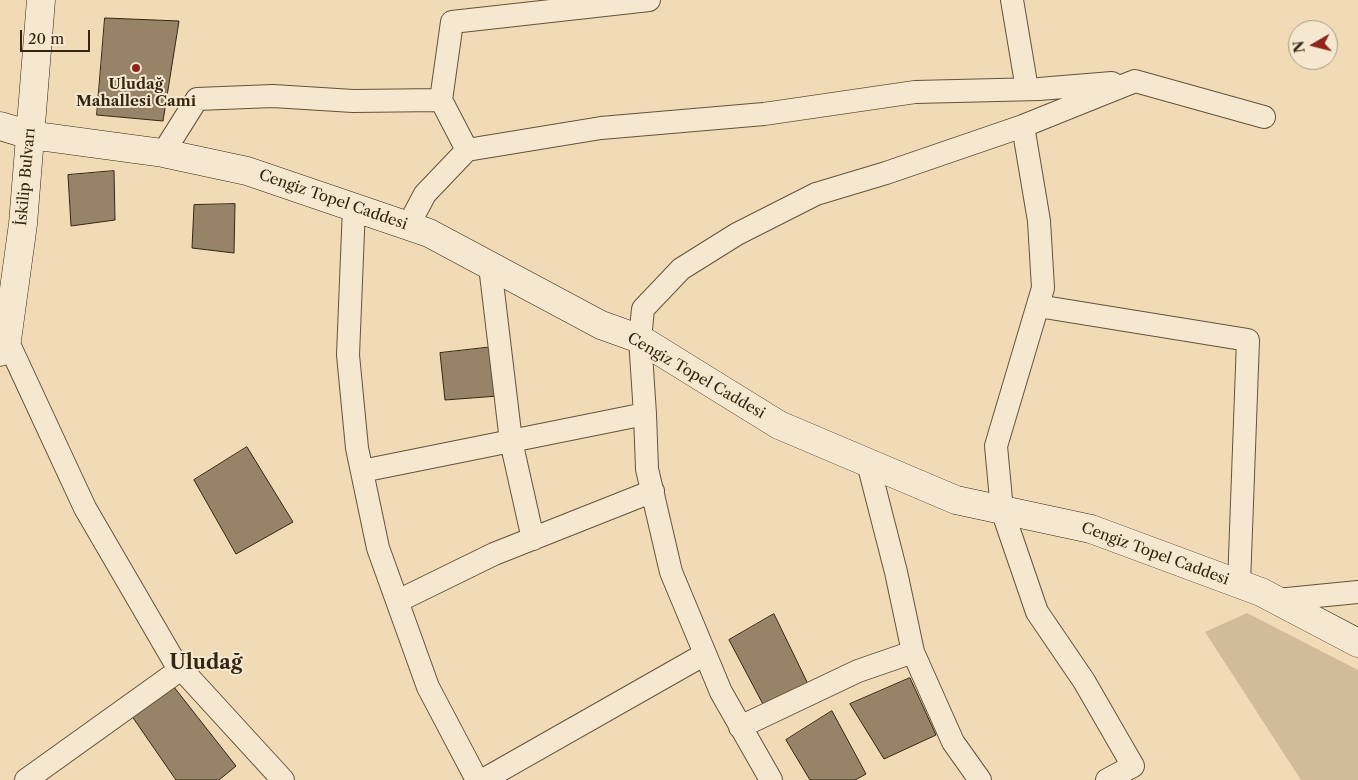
<!DOCTYPE html>
<meta charset="utf-8">
<style>
body{margin:0}
#map{position:relative;width:1358px;height:780px;overflow:hidden;background:#f1dbb6;font-family:"Libre Caslon Text",serif}
canvas{display:block}
.north{position:absolute;left:1288px;top:20px;width:50px;height:50px;box-sizing:border-box;background:#f6e8d0;border:1px solid #a99a84;border-radius:50%;rotate:262deg;font-size:14px;font-weight:700;line-height:20px;text-align:center;color:#352613}
.north::after{content:'';display:block;margin:auto;width:18px;height:22px;background:#8f2418;clip-path:polygon(50% 0,100% 100%,50% 72%,0 100%)}
.scale{position:absolute;left:20px;top:30px;width:70px;height:22px;box-sizing:border-box;border:2px solid #352613;border-top:0;padding-left:6px;font-size:15px;line-height:18px;white-space:nowrap;color:#352613;-webkit-text-stroke:4px #f6e8d0;paint-order:stroke}
</style>
<div id="map">
<canvas width="1358" height="780"></canvas>
<div class="north">N</div>
<div class="scale">20 m</div>
</div>
<script>
const g = document.querySelector('canvas').getContext('2d');
g.lineJoin = 'round';
function paint(path, color) { g.fillStyle = color; g.fill(path, 'evenodd'); }
function stroke(path, color, width, dash) { g.strokeStyle = color; g.lineWidth = width; g.lineCap = dash ? 'butt' : 'round'; g.setLineDash(dash || []); g.stroke(path); }
function write(font, color, halo, rows, align = 'center') {
  g.font = font + ' "Libre Caslon Text",serif'; g.lineWidth = 4; g.setLineDash([]); g.textBaseline = 'middle'; g.strokeStyle = halo; g.fillStyle = color; for (const [text, x, y, turn = 0] of rows) {
    g.save(); g.translate(x, y); g.rotate((+turn || 0) * Math.PI / 180); g.textAlign = isNaN(turn) ? turn : align; if (halo) g.strokeText(text, 0, 0); g.fillText(text, 0, 0); g.restore();
  }
}
paint(new Path2D(`
 M1247,613l111,57v110h-57l-96,-148z`), '#d1bc9a');
const building = new Path2D(`
 M105,18l74,3 -16,100 -66,-6z
 M114,171l1,49 -44,6 -3,-51z
 M235,204l-1,49 -42,-5 2,-43z
 M493,347l5,49 -53,4 -5,-47z
 M247,447l46,75 -57,32 -42,-74z
 M774,614l35,72 -44,22 -36,-68z
 M910,678l26,57 -52,24 -34,-55z
 M170,682l66,84 -17,14h-43l-47,-68z
 M832,711l34,63 -11,6h-45l-24,-40z`);
paint(building, '#978468');
stroke(building, '#352613', 1);
const minor = new Path2D(`
 M1012,0l15,89
 M1023,126l16,95 4,67 -47,158 6,64 35,102 47,69 49,85 -26,14
 M467,150l-26,-50 11,-78 197,-22
 M163,153l34,-54 76,-3 80,5 88,-1
 M354,207l-6,148 9,93 21,100 50,139 49,93
 M408,226l17,-32 42,-44 134,-22 163,-14 151,-22 124,-3 73,-6
 M490,266l21,175 22,98
 M1038,306l210,34 -9,244
 M7,340l78,168 89,153 109,119
 M868,463l28,109 17,80 40,90 27,38
 M362,471l283,-57
 M1277,600l81,-8
 M398,601l96,-47 159,-63
 M740,727l118,-56 55,-19
 M26,780l155,-111
 M483,780l222,-126
 M771,780l-50,-88 -50,-120 -24,-103 -2,-55 -5,-75 3,-30 38,-40 56,-35 79,-40 70,-21 137,-47 112,-45 129,36`);
const secondary = new Path2D(`
 M0,126l30,9 133,18 84,18 182,62 172,92 39,14 139,86 177,75 135,29 170,63 97,51
 M0,352l7,-12 16,-116 18,-224`);
stroke(minor, '#64533c', 24);
stroke(secondary, '#352613', 29);
stroke(minor, '#f6e8d0', 22);
stroke(secondary, '#f6e8d0', 28);
for (const [x, y, r, color] of [
 [136,68,5,"#8f2418"]
]) { const dot = new Path2D(); dot.arc(x, y, r, 0, 2 * Math.PI); g.fillStyle = color; g.fill(dot); stroke(dot, '#f6e8d0', 2); }
write('bold 15px', '#352613', '#f6e8d0', [
 ["Uludağ",136,85],
 ["Mahallesi Cami",136,102]
]);
write('15px', '#352613', '#f6e8d0', [
 ["İskilip Bulvarı",26,177,-85],
 ["Cengiz Topel Caddesi",333,200,19],
 ["Cengiz Topel Caddesi",696,376,30],
 ["Cengiz Topel Caddesi",1155,554,20]
]);
write('bold 20px', '#352613', '#f6e8d0', [
 ["Uludağ",206,663]
]);
</script>
